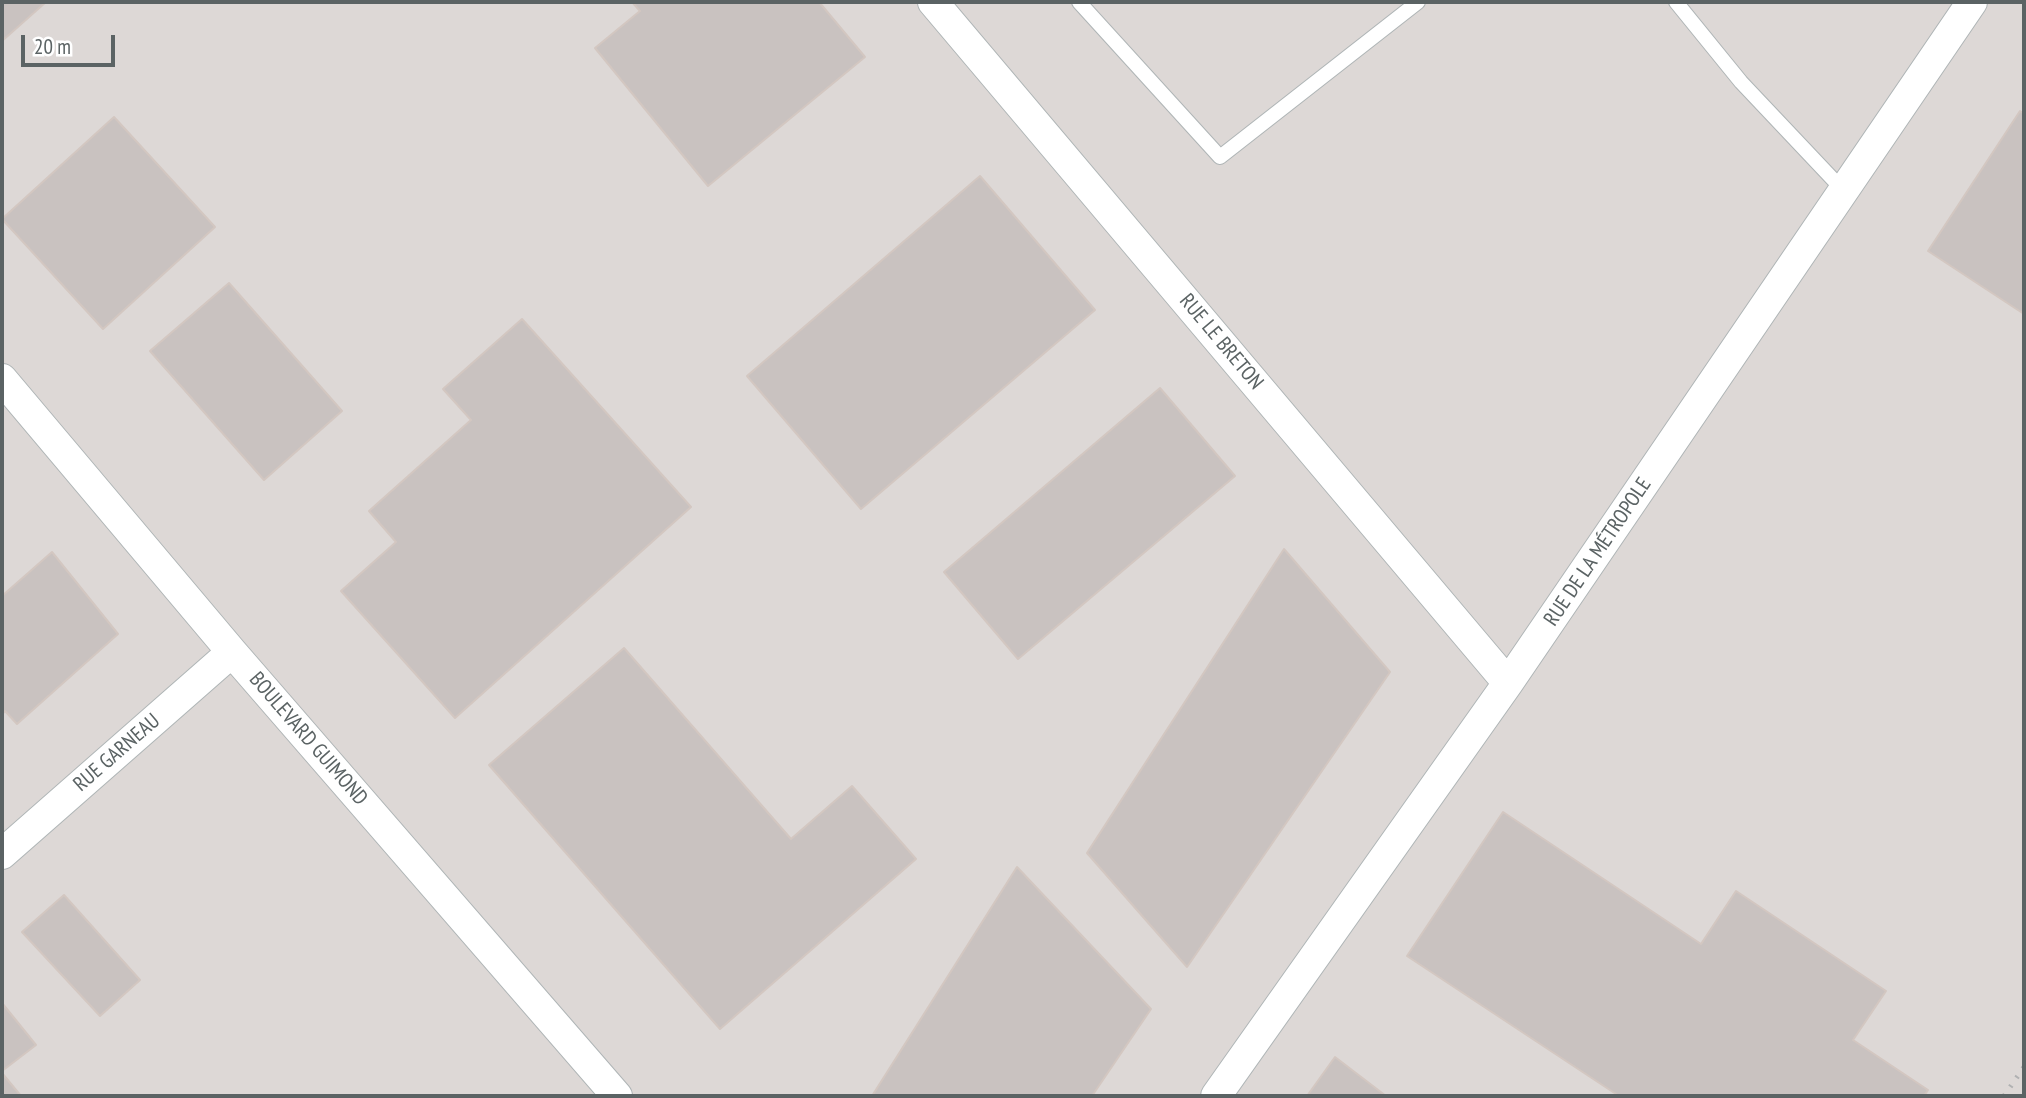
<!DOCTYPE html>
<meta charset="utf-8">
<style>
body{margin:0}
#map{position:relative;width:2026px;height:1098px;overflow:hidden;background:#efe8e3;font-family:"PT Sans Narrow",sans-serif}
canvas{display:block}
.frame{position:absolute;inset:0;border:4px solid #5b6364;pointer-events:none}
.scale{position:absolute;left:21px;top:35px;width:94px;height:32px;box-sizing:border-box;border:4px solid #5b6364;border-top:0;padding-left:9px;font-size:21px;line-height:24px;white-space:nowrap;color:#5b6364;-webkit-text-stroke:5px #fff;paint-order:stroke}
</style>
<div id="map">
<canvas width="2026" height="1098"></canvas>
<div class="frame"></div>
<div class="scale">20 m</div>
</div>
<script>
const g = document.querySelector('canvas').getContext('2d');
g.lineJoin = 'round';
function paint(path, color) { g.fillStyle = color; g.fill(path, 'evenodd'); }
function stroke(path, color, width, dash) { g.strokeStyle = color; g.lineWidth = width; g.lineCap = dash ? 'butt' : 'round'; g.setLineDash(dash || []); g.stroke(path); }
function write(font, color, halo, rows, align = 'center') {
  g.font = font + ' "PT Sans Narrow",sans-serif'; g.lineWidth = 5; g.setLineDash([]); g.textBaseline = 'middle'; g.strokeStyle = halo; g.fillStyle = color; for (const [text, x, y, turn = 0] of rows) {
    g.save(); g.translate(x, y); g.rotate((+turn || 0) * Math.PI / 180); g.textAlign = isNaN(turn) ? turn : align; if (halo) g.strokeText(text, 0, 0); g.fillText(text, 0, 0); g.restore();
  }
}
paint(new Path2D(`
 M2,2h2022v1094h-2022z`), '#ddd8d6');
const building = new Path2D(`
 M2,2h44l-44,39z
 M632,2h187l46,55 -157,129 -113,-138 45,-37z
 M2020,111l4,3v200l-96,-63z
 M114,117l101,110 -112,102 -101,-110z
 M980,176l115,134 -234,199 -114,-133z
 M229,283l113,128 -78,69 -114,-129z
 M522,319l169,188 -236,211 -114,-127 55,-49 -27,-31 102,-91 -28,-31z
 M1160,388l75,88 -217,183 -74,-87z
 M1284,549l106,123 -203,295 -100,-114z
 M52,552l66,82 -101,90 -12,-13 -3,4v-119z
 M624,648l167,191 61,-53 64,73 -196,170 -231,-264z
 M1503,812l198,132 35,-53 150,100 -33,49 75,50 -4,6h-305l-212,-140z
 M1017,867l134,142 -59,87h-220z
 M64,895l76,85 -40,36 -78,-84z
 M2,1003l34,42 -34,26z
 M1335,1057l51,39h-79z
 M2,1073l19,23h-19z`);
paint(building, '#c9c2c0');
stroke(building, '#d3c7c1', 2);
const lane = new Path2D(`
 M1079,2l141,155 198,-155
 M1676,2l65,80 103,109`);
const street = new Path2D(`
 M933,2l575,681
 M2,379l230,273 385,444
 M2,854l230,-202
 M1216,1096l292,-413 464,-681`);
stroke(lane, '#afb5b6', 16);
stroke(street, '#afb5b6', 32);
stroke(lane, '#fff', 14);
stroke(street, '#fff', 30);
stroke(new Path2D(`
 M2004,1096l20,-29`), '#b0b1b2', 5, [2, 9]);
write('21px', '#5b6364', '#fff', [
 ["RUE LE BRETON",1221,342,50],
 ["RUE DE LA MÉTROPOLE",1598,552,-56],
 ["BOULEVARD GUIMOND",308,739,49],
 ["RUE GARNEAU",117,753,-41]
]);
</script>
